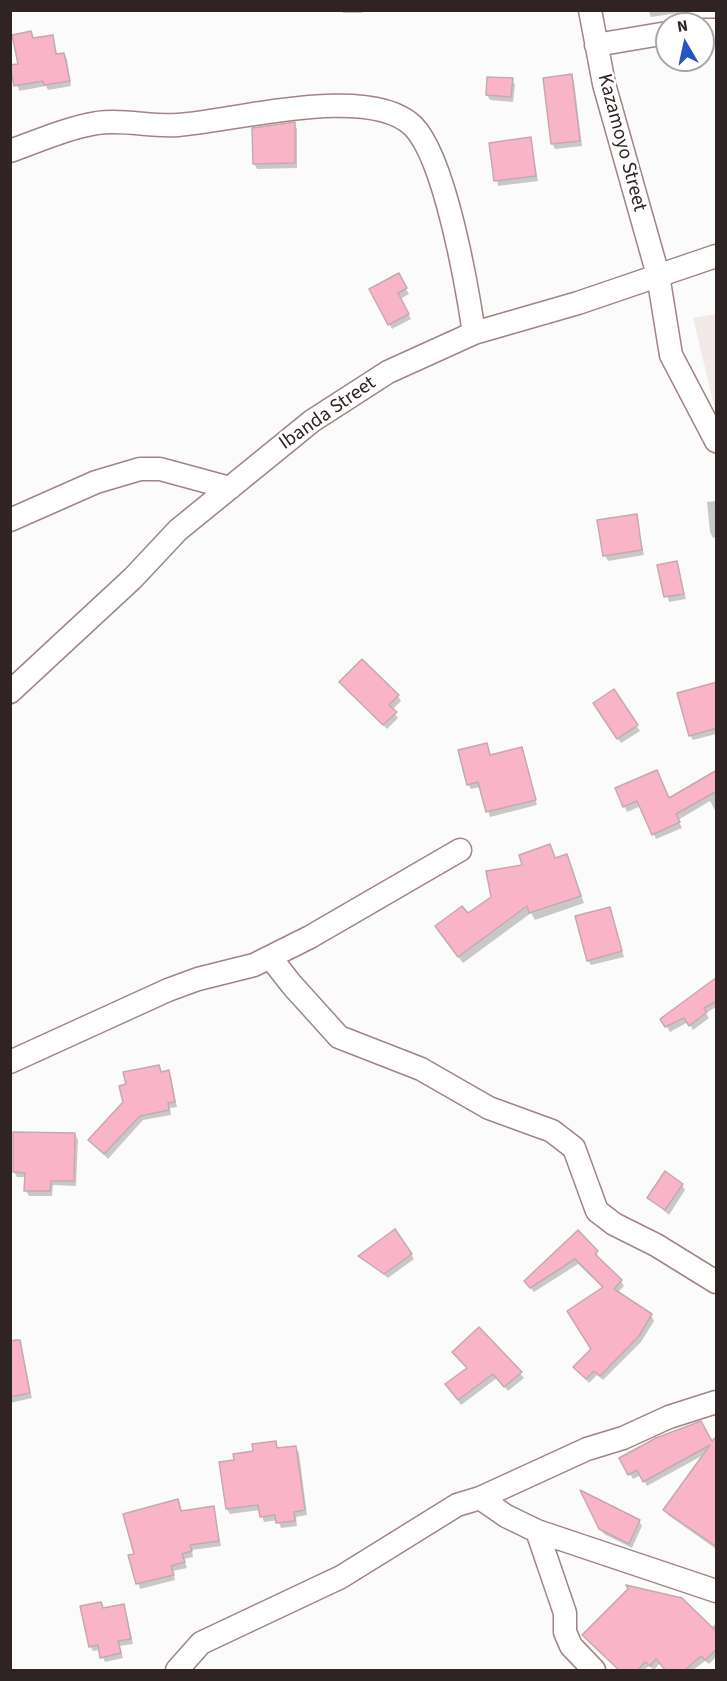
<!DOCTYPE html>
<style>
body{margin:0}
#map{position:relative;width:727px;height:1681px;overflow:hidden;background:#fbfbfb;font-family:"Source Sans 3",sans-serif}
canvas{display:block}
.frame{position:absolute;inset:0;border:12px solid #2f2423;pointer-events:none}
.north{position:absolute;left:655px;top:12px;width:60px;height:60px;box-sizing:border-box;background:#fff;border:2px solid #aca7a7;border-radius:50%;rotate:351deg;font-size:16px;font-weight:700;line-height:24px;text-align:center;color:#2f2423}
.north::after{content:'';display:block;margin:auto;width:21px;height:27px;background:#2156c3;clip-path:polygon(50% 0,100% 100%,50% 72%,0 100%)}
</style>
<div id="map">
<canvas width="727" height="1681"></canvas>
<div class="frame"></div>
<div class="north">N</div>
</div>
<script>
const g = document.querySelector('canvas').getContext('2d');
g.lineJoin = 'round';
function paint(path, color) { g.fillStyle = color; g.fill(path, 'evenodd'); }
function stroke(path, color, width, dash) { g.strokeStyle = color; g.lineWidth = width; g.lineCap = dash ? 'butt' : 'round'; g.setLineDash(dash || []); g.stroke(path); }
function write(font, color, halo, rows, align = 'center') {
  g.font = font + ' "Source Sans 3",sans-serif'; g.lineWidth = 5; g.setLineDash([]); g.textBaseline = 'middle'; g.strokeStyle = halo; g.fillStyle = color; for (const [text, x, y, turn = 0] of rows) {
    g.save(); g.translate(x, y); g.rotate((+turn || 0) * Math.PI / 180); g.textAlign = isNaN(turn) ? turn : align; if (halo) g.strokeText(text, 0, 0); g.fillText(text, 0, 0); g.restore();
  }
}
paint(new Path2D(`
 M716,314v100l-23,-96z`), '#f2eae9');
paint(new Path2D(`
 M341,10h21v3h-19z
 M648,10h49l-46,7z
 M30,33l3,5 19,-2 6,20 6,-2 3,5 4,27 -23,4 -2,-4 -27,5 -7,-25 8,-1z
 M571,76l3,5 8,65 -27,3 -3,-6z
 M512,80l3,5 -2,17 -23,-2 -3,-5z
 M294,124l3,5v39l-40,1 -3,-6z
 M531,139l7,42 -40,5 -7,-42z
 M398,275l11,19 -9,5 11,20 -19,10 -21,-39z
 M716,501v36l-3,1 -3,-6 -3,-30z
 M636,515l8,40 -36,6 -3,-6z
 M676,562l10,37 -17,3 -10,-36z
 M340,682l58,14 3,5 -9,9 6,8 -11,11z
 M716,684v50l-23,6 -3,-5z
 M614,692l26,39 -19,12 -23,-34z
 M487,744l4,12 30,-7 16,56 -47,12 -9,-30 -10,2 -3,-5z
 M716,782v30l-6,-11 -32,19 4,8 -26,11 -15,-33 -14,6 -10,-23 52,10z
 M550,846l6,13 14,4 14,40 -49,17 -4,-7 -68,50 -22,-29 51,-36z
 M610,909l14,48 -33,8 -3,-5z
 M716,985v22l-10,6 3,5 -16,12 -5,-8 -18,10 -8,-13z
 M159,1066l3,7 6,-1 3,5 6,30 -7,1 1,7 -28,5 -35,39 -18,-19 34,-38 3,-17z
 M75,1134l3,6 -2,46 -23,-1 -1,11h-23l-3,-5v-14h-9l-3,-5z
 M682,1185l3,5 -16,25 -20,-17z
 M578,1232l19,20 1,7 23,22 3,5 -7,7 34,22 3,6 -13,21 -38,38 -6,-5 -8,8 -14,-16 17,-17 12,-61 -26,-25 -44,28 -5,-6z
 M411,1254l3,5 -26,19 -28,-22z
 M479,1329l45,49 -16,13 -11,-13 -36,27 -11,-16 18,-20 -14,-16z
 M18,1339l14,59 -22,5v-63z
 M716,1438v111l-48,-34 -3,-5 40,-56 -58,32 -6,-11 -8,4 -12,-20 91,-15z
 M275,1442l3,8 18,-2 3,5 8,62 -11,2 1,9 -16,2 -3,-8 -14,2 -4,-12 -30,4 -3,-5 9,-47z
 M177,1501l5,11 31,-4 8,38 -29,4 1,7 -9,2 3,9 -14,3 2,9 -35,9 -10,-33 6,-1z
 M639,1521l3,5 -10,22 -28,-14 -4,-6z
 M101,1603l3,6 19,-3 3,5 7,33 -13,2 3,12 -18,4 -5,-12 -7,1 -3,-5z
 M716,1623v34l-7,7 -4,-3 -12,9h-27l-6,-7 -6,7 -5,-4 -5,4h-25l-35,-35 127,-7z`), '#0003');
const building = new Path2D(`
 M31,31l2,7 20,-3 3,19 8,-1 6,28 -26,4 -1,-4 -29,5 -4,-21 8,-1 -6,-29z
 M572,74l8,67 -29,3 -8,-66z
 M487,77l26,1 -2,19 -25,-2z
 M295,122v41l-42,1 -1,-36z
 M531,137l5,39 -42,5 -5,-38z
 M399,273l8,15 -9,5 11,21 -21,11 -19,-36z
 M637,514l5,36 -39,6 -6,-36z
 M677,561l7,33 -20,3 -7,-32z
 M362,659l37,36 -10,10 8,7 -14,13 -44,-43z
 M717,682v46l-28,8 -12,-43z
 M614,689l24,36 -21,14 -24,-36z
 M487,743l3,12 32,-8 14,53 -50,12 -8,-30 -11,3 -9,-35z
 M657,770l12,28 48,-28v21l-41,23 4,8 -28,13 -15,-34 -14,6 -8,-19z
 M550,844l5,14 12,-4 14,42 -52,17 -2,-7 -69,51 -23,-31 27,-20 6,7 23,-16 -5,-26 36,-6 -3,-10z
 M610,907l12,44 -35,10 -12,-45z
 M717,977v24l-13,7 3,4 -18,14 -5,-8 -19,9 -5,-8z
 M159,1065l2,7 8,-2 6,32 -7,1 1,7 -29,6 -36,38 -16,-14 35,-38 -4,-16 7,-2 -3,-12z
 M13,1132l62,1 -1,48h-23l-1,10h-26l1,-18 -12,-1z
 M665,1171l18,13 -18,26 -18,-12z
 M395,1229l17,25 -28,20 -26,-18z
 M578,1230l20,21 -3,3 27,26 -8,9 38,25 -13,22 -39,40 -6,-5 -8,8 -13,-12 18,-18 -24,-38 36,-24 -28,-28 -45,29 -6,-7z
 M479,1327l43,45 -18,15 -11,-13 -35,26 -13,-16 22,-16 -15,-16z
 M20,1340l10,53 -20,4v-56z
 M701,1421l11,20 5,-5v111l-54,-37 47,-65 -67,37 -6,-12 -9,5 -9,-17 37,-20z
 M276,1441l1,7 19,-2 9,64 -11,2 1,9 -19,2 -1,-8 -15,2 -2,-12 -32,4 -7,-47 15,-2 -1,-6 20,-3 -1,-7z
 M580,1490l60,30 -11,24 -30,-15z
 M178,1499l3,12 33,-5 5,35 -29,4 2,6 -10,3 3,8 -14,4 3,9 -38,9 -8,-29 6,-1 -11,-40z
 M626,1585l56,13 35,34v17l-12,11 -4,-4 -17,15h-18l-10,-12 -6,7 -5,-4 -8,9h-17l-38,-36 46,-46z
 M101,1602l2,6 21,-4 7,35 -13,2 3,12 -21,5 -2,-13 -9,2 -9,-41z`);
paint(building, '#fab4c8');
stroke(building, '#c5a9b0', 1.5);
const minor = new Path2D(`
 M590,10l14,74 54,191 13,80 45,86
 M703,30h13
 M596,45l71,-12
 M10,151c28,-10 57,-23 87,-28 28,-4 53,4 81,2 56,-4 191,-42 235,1 32,32 54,160 61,207
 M10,520l86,-38 44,-13h20l70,19
 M10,692l123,-114 45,-48 134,-109 76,-49 86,-39 104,-30 138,-47
 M270,957l22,28 47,52 82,32 68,39 63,23 22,17 23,63 17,13 42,21 60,37
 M10,1062l158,-72 30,-11 56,-14 56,-28 150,-87
 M480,1498l26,18 31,15 179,60
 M537,1531l28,82v19l6,14 23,24
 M177,1670l24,-27 140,-66 116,-72 23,-7 107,-49 36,-11 46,-21 47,-15`);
stroke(minor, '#a08582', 25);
stroke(minor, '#fff', 22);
write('20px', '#2f2423', '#fff', [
 ["Kazamoyo Street",621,143,75],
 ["Ibanda Street",328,414,-35]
]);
</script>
